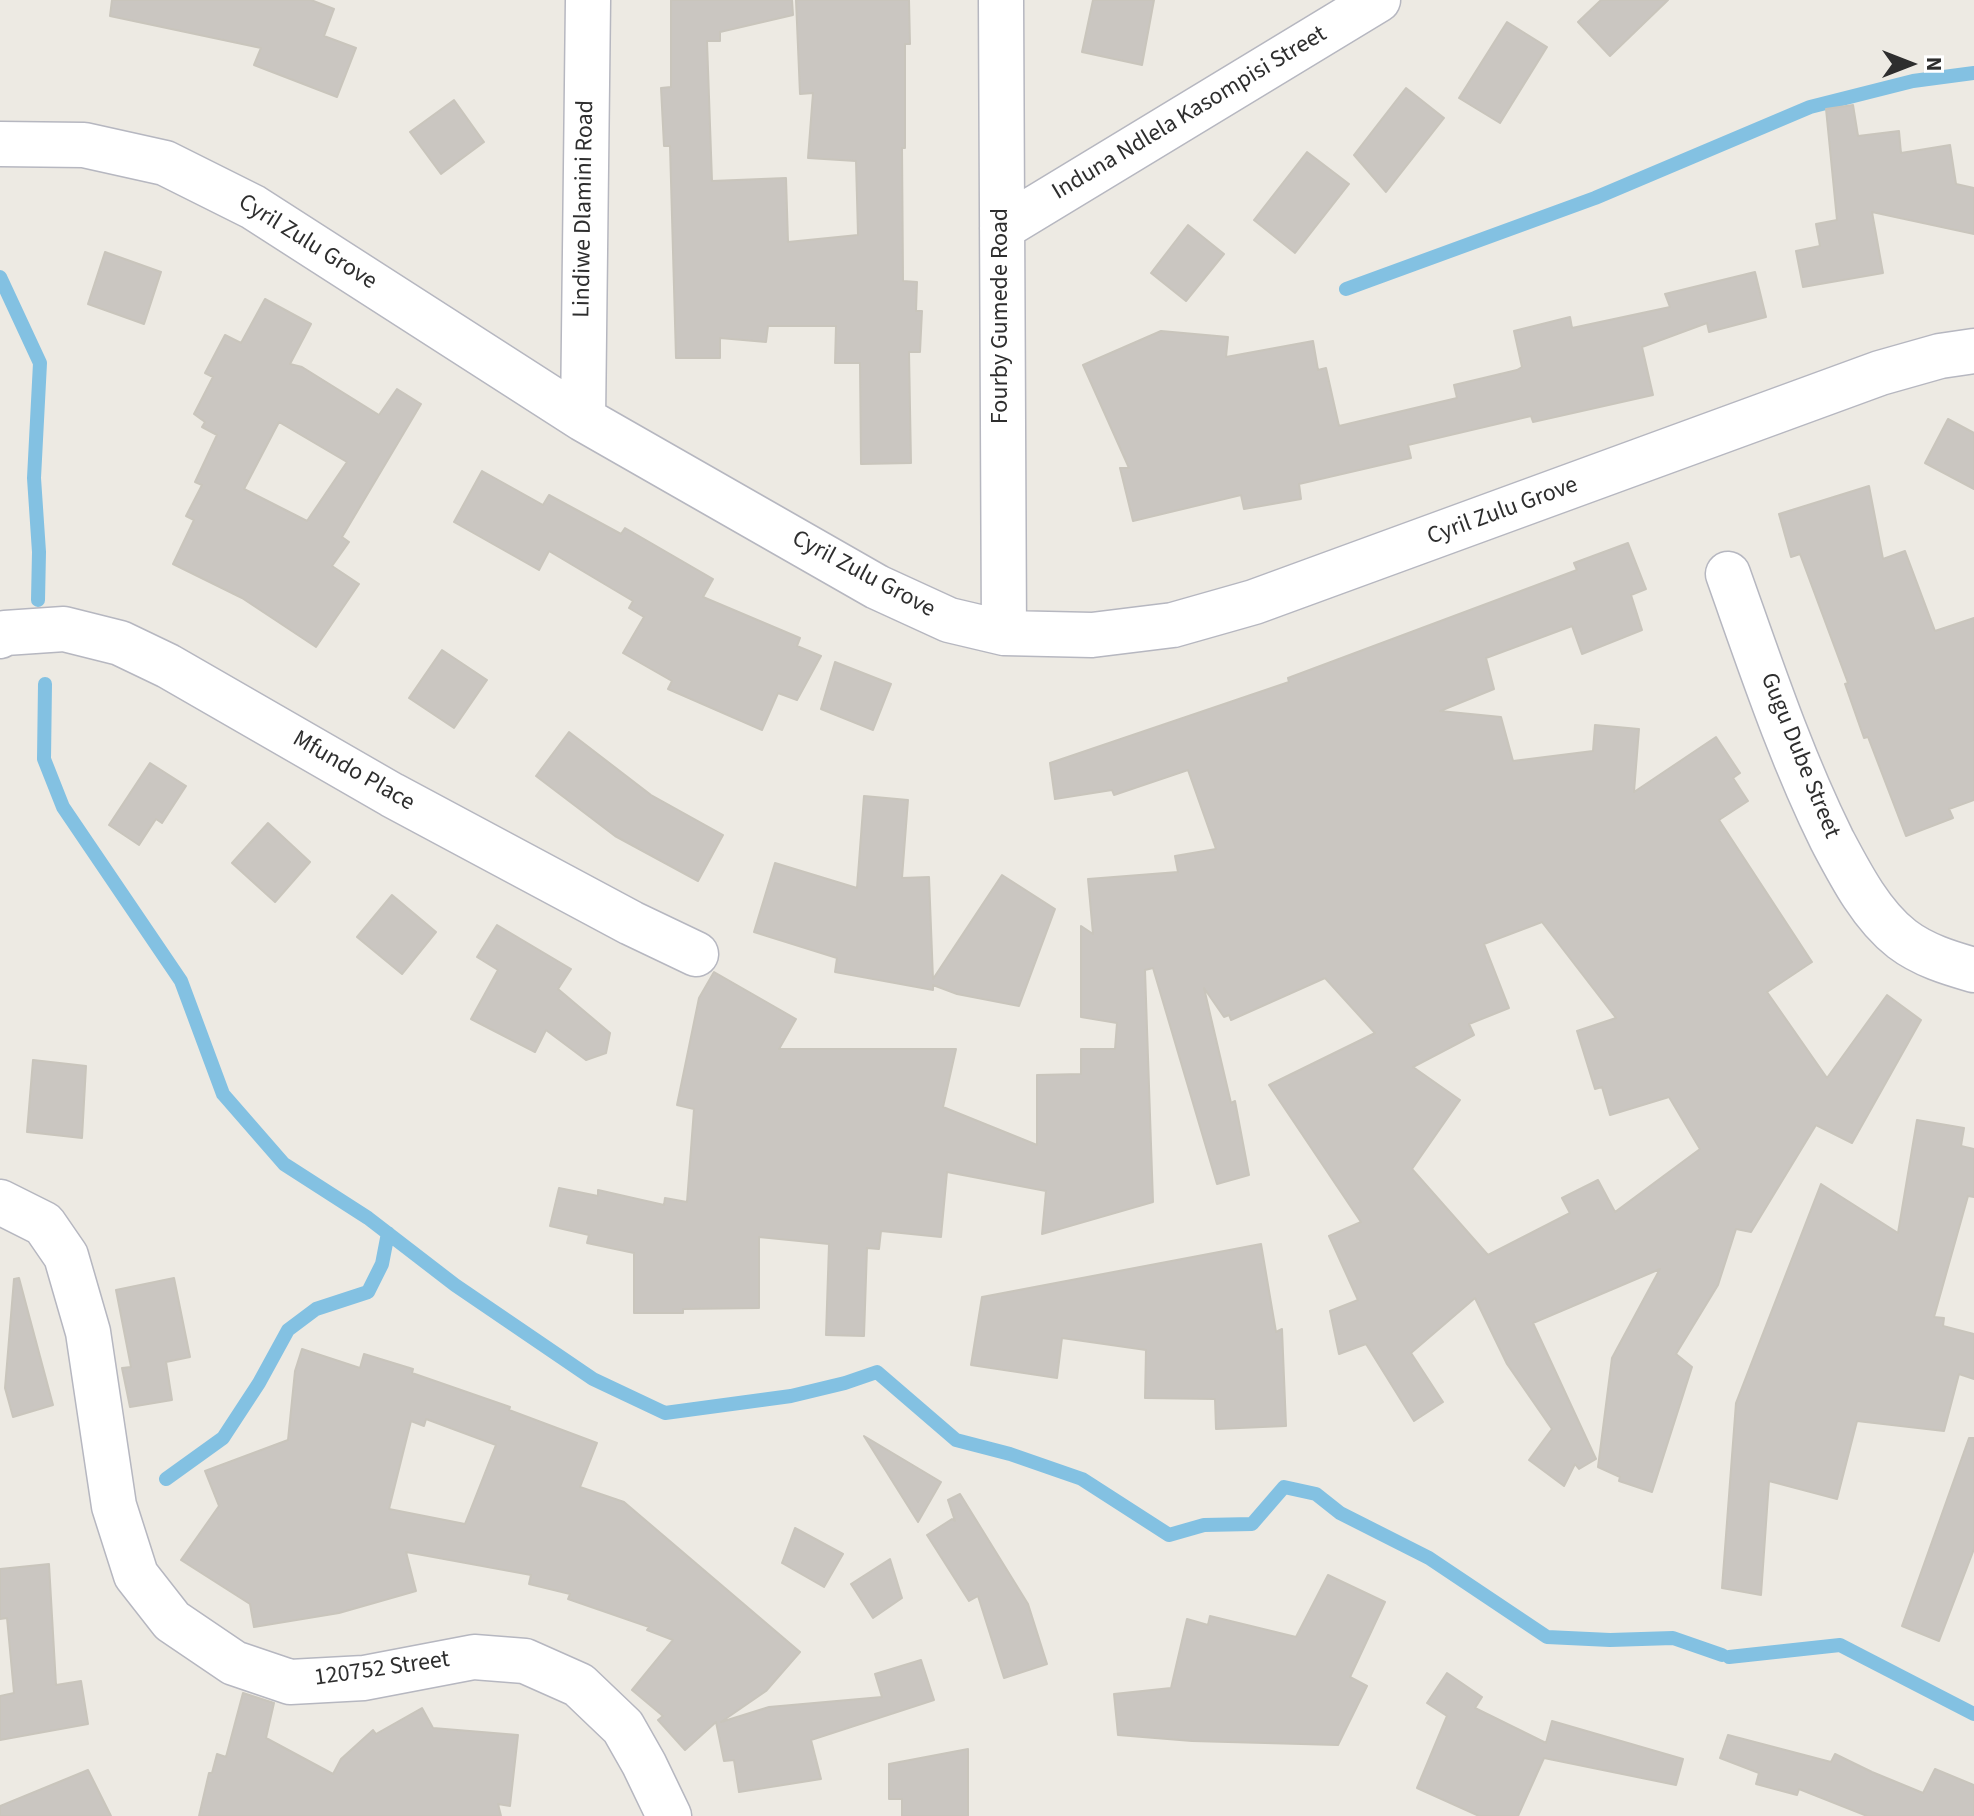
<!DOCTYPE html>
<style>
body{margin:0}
#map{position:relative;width:1974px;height:1816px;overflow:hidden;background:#edeae3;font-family:"Source Sans 3",sans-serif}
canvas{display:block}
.north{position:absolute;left:1870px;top:24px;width:80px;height:80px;-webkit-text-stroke:6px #fff;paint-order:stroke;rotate:90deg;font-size:22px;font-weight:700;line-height:32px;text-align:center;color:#2e2e2e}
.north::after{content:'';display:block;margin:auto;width:28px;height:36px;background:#2e2e2e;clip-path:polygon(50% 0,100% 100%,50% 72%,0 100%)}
</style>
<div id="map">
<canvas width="1974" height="1816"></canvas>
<div class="north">N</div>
</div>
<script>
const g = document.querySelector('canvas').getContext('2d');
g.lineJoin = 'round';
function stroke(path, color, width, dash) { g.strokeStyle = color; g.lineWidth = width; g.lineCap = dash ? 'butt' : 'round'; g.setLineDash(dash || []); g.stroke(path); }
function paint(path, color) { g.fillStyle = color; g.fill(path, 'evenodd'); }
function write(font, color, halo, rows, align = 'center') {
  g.font = font + ' "Source Sans 3",sans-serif'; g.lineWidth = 8; g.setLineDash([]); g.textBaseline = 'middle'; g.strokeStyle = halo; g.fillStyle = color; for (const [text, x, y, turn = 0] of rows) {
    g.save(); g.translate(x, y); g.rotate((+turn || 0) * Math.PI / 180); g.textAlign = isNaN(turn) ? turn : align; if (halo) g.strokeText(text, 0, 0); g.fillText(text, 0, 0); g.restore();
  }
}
stroke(new Path2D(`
 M0,277l40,86 -6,115 5,74 -1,48
 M1346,289l249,-91 215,-91 103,-26 61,-8
 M45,684l-1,75 19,48 118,174 42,113 61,70 84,54 87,67 138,94 72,34 126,-17 54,-13 32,-11 79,68 54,14 72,25 87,56 35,-10 48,-1 32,-37 32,7 24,19 89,45 118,79 63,3 63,-2 49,17
 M166,1479l57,-41 36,-55 29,-53 28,-21 52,-17 14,-28 6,-31
 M1729,1657l111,-12 134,69`), '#83c1e2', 14);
const building = new Path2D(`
 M112,0h199l23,9 -10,27 32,12 -19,49 -83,-32 7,-17 -151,-32z
 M671,0h121l1,15 -73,17v9h-13l5,140 74,-3 2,64 70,-7 -2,-74 -48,-3 5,-65 -13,1 -4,-94h113l1,44h-5v104h-3l1,133 14,1 -1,29h6l-2,41h-11l2,111 -50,1 -1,-101h-25l1,-37h-68l-2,16 -46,-4v20h-44l-6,-212h-6l-3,-58 10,-1z
 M1093,0h61l-12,65 -60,-13z
 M1601,0h67l-58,56 -32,-34z
 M1507,22l40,25 -47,76 -41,-25z
 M1406,88l38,30 -58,74 -32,-37z
 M454,100l30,42 -43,32 -31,-42z
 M1853,105l5,31 41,-5 2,22 49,-8 6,39 18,4v46l-102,-22 11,61 -80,14 -7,-36 24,-5 -4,-22 21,-4 -11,-111z
 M1307,152l42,32 -54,69 -41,-33z
 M1188,225l36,29 -38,47 -35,-28z
 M105,252l56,20 -17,52 -56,-20z
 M1755,272l11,45 -57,15 -2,-9 -65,24 11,48 -120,27 -2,-6 -123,29 3,13 -112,26 2,15 -57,10 -3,-14 -108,26 -13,-53h9l-46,-103 78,-34 67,6 -2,20 87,-16 5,29 8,-2 13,58 118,-28 -3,-13 63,-15 5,-3 -8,-36 56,-14 2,11 98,-21 -5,-13z
 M265,299l46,25 -21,40 12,3 77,48 18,-26 24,15 -79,133 7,5 -17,24 27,18 -43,63 -74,-49 -69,-34 21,-44 -8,-4 16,-31 -7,-3 22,-47 -15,-8 3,-5 -11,-8 19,-37 -8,-4 20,-38 16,8zM279,422l68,40 -40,59 -63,-32z
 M1948,419l26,14v56l-49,-26z
 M482,471l61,34 6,-10 72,39 4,-6 88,51 -10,18 97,41 -3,8 24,10 -24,44 -19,-7 -16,37 -94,-41 4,-8 -49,-28 21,-36 -15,-9 4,-7 -84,-50 -10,19 -85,-48z
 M1869,486l14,73 22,-8 30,80 39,-13v182l-25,9 4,9 -47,18 -38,-99 -4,1 -19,-54 3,-1 -48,-129 -9,3 -12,-43z
 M1628,543l18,46 -15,6 11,35 -60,24 -10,-28 -86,32 8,31 -54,22 61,6 12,44 80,-10 2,-26 44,4 -5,63 82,-55 24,36 -7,5 15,23 -29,19 93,142 -45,30 60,86 60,-83 34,25 -69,123 -36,-18 -65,107 -15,-3 -18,56 -42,69 16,13 -40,125 -33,-11 1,-4 -22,-10 14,-109 48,-89 -127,54 63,136 -17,10 -4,-5 -11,22 -35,-26 23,-31 -45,-65 -32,-66 -64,55 32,49 -29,19 -48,-77 -27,10 -9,-43 28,-11 -29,-64 32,-14 -92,-137 106,-52 -50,-55 -94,42 -2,-5 -5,2 -20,-29 27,115 4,-2 14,74 -32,9 -64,-216 -8,2 8,232 -111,32 4,-43 -99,-19 -6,65 -60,-6 -2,18 -12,-1 -3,88 -38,-1 3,-91 -70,-7v71l-76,1v4h-49v-60l-47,-10 2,-8 -39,-9 9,-38 39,8v-6l66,15 1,-7 22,4 7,-93 -17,-4 22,-107 15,-26 82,47 -17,30h177l-13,58 94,38v-70l44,-1v-25h34l2,-26 -36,-6v-91l12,8 -5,-55 90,-7 -3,-16 41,-7 -28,-79 -74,25 -2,-5 -57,9 -5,-36 239,-81 -1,-4 289,-108 -3,-7zM1542,922l74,96 -39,13 18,58 7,-2 8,28 59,-18 31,52 -85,63 -17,-32 -36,18 8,15 -82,42 -76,-86 48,-69 -47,-33 61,-32 -5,-11 40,-16 -25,-64z
 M442,650l45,30 -33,48 -45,-30z
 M835,662l56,22 -18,46 -52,-21z
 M569,732l82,63 72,40 -25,46 -83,-45 -79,-60z
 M150,763l36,23 -24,37 -6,-4 -17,26 -30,-20z
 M864,796l44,4 -6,78 27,-1 4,102 69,-104 53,34 -36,97 -62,-12 -24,-9v5l-98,-18 2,-14 -83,-26 21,-69 82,25z
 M268,823l42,39 -35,40 -43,-39z
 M392,895l44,37 -34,42 -45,-37z
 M497,925l74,44 -13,20 52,44 -4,20 -20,7 -40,-30 -11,22 -64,-33 27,-49 -21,-13z
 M33,1060l53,6 -4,72 -55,-6z
 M1917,1120l47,8 -3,18 13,3v48l-6,-1 -34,121 10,1 -1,8 31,8v45l-15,-5 -15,57 -87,-10 -20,78 -68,-18 -8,114 -39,-7 14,-185 85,-219 77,49z
 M1261,1244l15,88 6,-3 4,97 -70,3 -1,-30 -70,-1 1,-48 -84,-12 -5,40 -86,-13 11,-68z
 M19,1278l34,127 -40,12 -8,-29 9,-109z
 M174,1278l16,79 -24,5 6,38 -42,7 -8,-39 9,-1 -15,-77z
 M302,1349l58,19 4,-14 49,15 -1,4 98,34 -1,3 88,33 -17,44 44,15 176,150 -34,39 -45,31 48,-15 113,-10 -7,-23 46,-14 13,40 -123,40 10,39 -82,13 -5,-32 -10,1 -8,-39 -31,28 -27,-30 5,-4 -31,-26 41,-50 -26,-10 2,-3 -81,-28 2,-5 -41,-10 2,-9 -125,-23 10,39 -77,22 -85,14 -4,-23 -69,-44 38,-54 -14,-35 83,-31 7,-69zM426,1419l70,26 -31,79 -76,-15 22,-88 13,5z
 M864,1436l77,46 -23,40z
 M1969,1438h5v111l-35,92 -37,-15z
 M960,1494l68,110 19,60 -43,14 -26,-82 -9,5 -42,-66 25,-16 3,2 -7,-21z
 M795,1528l48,26 -19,33 -42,-24z
 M890,1559l12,39 -29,20 -22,-34z
 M49,1564l7,121 25,-4 7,43 -88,16v-44l14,-3 -7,-75 -7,1v-50z
 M1328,1575l57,27 -35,75 17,9 -29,59 -146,-4 -74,-6 -4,-41 57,-6 16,-69 21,6 2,-9 86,21z
 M1447,1673l35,24 -7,11 71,35 6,-22 131,38 -7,26 -132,-27 -26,58h-39l-62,-28 30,-72 -20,-13z
 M243,1693l31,10 -8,35 67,36 8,-15 32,-29 3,4 46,-26 11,20 85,7 -8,71 -12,-2 3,12h-302l10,-43h3l5,-19 9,3z
 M1728,1735l103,27 4,-8 37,18 51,21 12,-24 39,16v31h-107l-68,-27 -2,6 -41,-11 3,-11 -39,-15z
 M968,1749v67h-66v-17h-13v-35z
 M88,1770l23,46h-111v-10z`);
paint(building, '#cac6c1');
stroke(building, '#c9c5bc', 2);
const minor = new Path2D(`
 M1001,0l3,633
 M0,144l84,1 81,18 88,44 330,212 294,168 72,33 55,13 88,2 81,-10 81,-23 626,-229 60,-17 34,-5
 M1002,228l376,-228
 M583,419l5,-419
 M1728,574c32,90 62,181 104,266 18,34 39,75 70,99 21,16 47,24 72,31
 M0,636l5,-3 59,-4 56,14 48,23 224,129 239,128 65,31
 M0,1202l44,22 22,32 22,76 26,174 22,69 36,46 62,42 56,19 74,-4 110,-21 51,4 54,24 44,42 21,37 25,52`);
stroke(minor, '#b6b7c0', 47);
stroke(minor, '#fff', 44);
write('24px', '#2e2e2e', '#fff', [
 ["Induna Ndlela Kasompisi Street",1190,114,-31],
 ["Lindiwe Dlamini Road",585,209,-89],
 ["Cyril Zulu Grove",307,243,32],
 ["Fourby Gumede Road",1002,316,-90],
 ["Cyril Zulu Grove",1503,512,-20],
 ["Cyril Zulu Grove",863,575,28],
 ["Gugu Dube Street",1799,756,68],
 ["Mfundo Place",353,772,30],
 ["120752 Street",382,1670,-8]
]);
</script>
